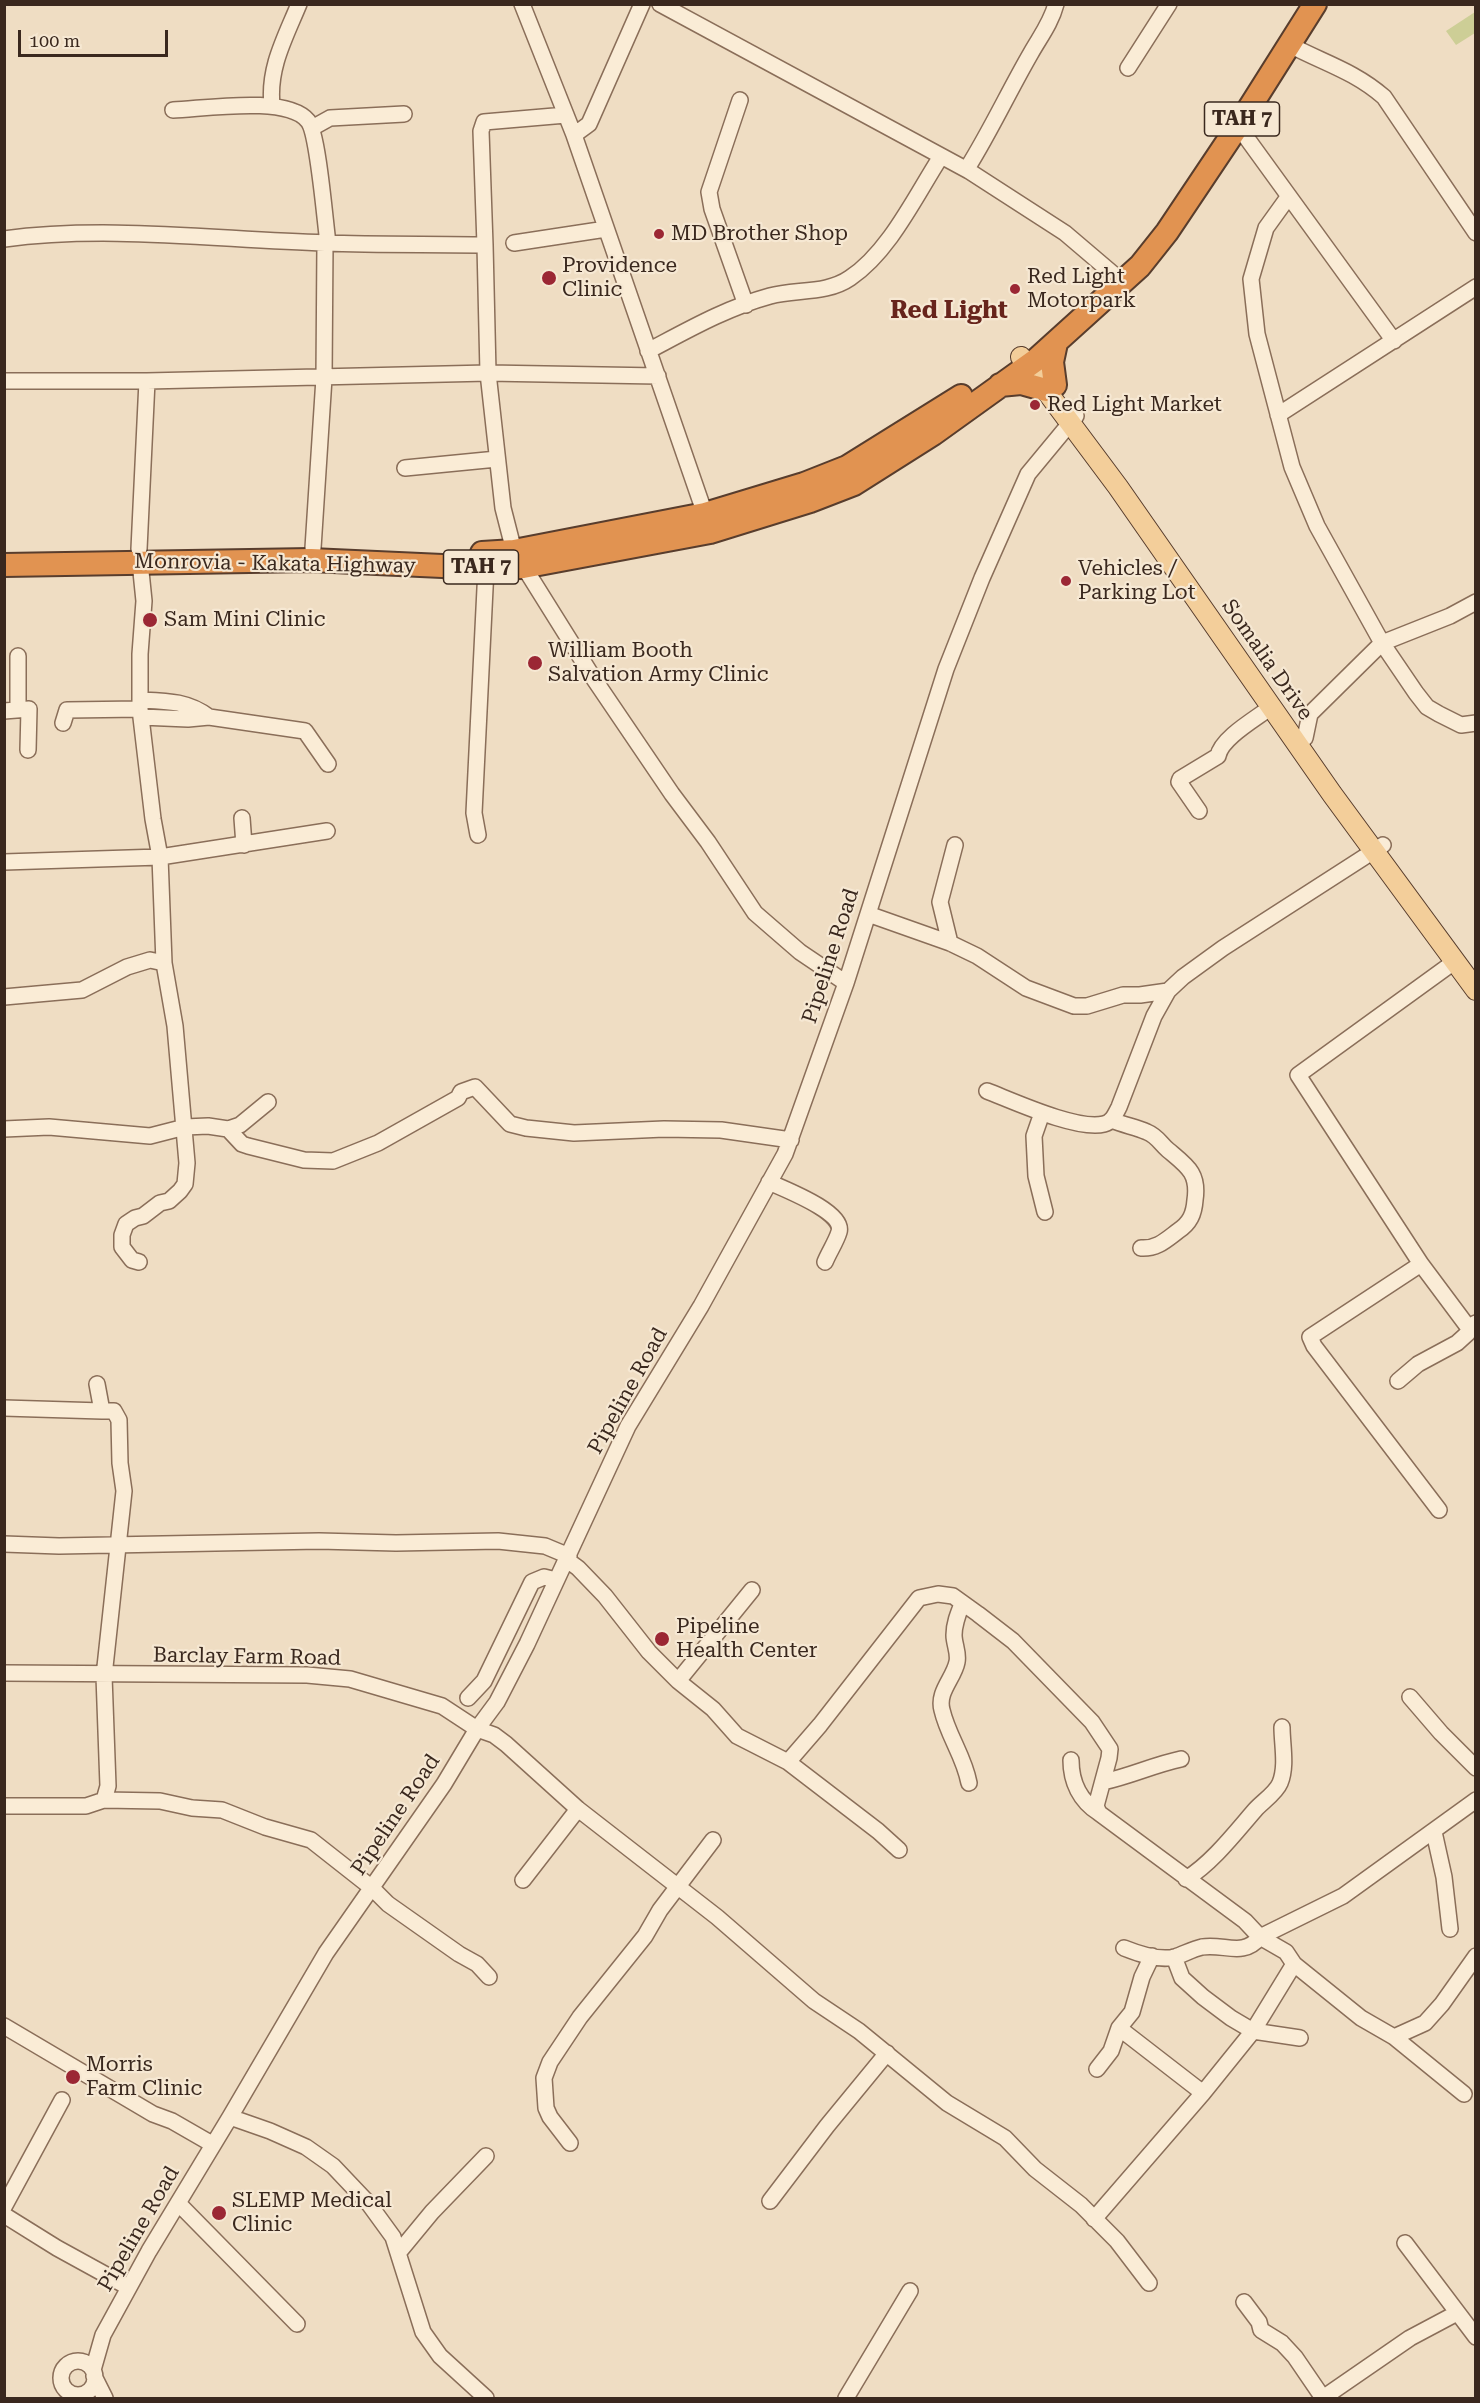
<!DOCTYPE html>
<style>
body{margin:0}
#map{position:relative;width:1480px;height:2403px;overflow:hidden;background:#efddc3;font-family:"Roboto Serif",serif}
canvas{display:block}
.frame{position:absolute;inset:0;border:6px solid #3a281e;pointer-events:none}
.scale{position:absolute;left:18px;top:30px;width:150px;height:27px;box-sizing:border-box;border:3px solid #3a281e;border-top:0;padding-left:8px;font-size:18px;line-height:21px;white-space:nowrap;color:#3a281e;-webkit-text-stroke:4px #f6e8d3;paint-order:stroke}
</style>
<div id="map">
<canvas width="1480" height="2403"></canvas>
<div class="frame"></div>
<div class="scale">100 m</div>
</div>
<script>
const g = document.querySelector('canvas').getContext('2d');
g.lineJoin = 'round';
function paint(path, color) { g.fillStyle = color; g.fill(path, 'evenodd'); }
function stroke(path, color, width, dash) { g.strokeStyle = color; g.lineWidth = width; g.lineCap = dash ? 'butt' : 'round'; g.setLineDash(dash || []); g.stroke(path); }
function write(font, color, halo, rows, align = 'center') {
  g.font = font + ' "Roboto Serif",serif'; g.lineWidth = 4.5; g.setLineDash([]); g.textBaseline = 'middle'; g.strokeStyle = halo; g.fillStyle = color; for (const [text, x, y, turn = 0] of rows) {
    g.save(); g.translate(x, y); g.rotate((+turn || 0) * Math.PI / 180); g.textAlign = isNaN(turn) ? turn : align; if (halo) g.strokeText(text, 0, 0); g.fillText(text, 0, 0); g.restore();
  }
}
paint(new Path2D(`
 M1475,12v21l-19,12 -10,-14z`), '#cdce96');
const minor = new Path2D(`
 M522,4l52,131 131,379
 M660,4l309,167 96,62 47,40
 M1290,45c34,18 64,26 94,52l92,136
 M1128,68l41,-64
 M740,100l-31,92 3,17 34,96
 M272,105c-4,-37 13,-67 27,-101
 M173,110c31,-1 114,-15 135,11 10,12 17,101 20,122
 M1238,126l156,215
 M312,128l18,-10 74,-4
 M574,135l15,-11 53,-120
 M969,171l-1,-4c23,-37 41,-76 63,-114 9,-16 20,-30 25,-49
 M1289,196l-23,32 -15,51 6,55 35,133 25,59 65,117 34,50 11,14 12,7 22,11 15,-2
 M4,239c105,-14 215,1 321,4 53,2 106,1 160,2l3,128 15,135 11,43 80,128 78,115 36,48 47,71 45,39 46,31
 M514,243l92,-14
 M485,245l-4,-114 3,-9 82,-7
 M648,351c40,-21 78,-43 122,-55 26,-7 57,-2 80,-18 39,-26 65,-81 90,-120
 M4,381h143l341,-8 170,3
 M1278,415l198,-128
 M405,468l92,-9
 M313,548l11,-170 1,-135
 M139,549l8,-168
 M18,656v54
 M141,700c26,1 47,1 68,17l96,14 23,33
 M4,711l25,-2 -1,41
 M141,717l47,2 21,-2
 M63,723l4,-13 73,-1
 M1305,738l5,-24 72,-71 68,-27 26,-14
 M1199,811l-20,-29 1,-3 38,-23c3,-18 39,-38 53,-49
 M242,818l2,27
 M478,835l-4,-22 12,-245
 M4,862l156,-5 167,-26
 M868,914l82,29 27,13 49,32 48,18h13l36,-11h17l28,-4
 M950,943l-10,-41 15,-57
 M1454,962l-156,113 123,189 47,63 8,-4
 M4,997l78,-7 45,-23 23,-7 14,3
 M987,1091c26,10 91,40 117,33 8,-2 11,-9 15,-17l35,-91 14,-25 15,-14 40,-29 160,-103
 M1042,1113l-8,23 2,40 9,36
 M1112,1120c11,5 24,7 35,12 10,4 13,11 21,18 19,16 31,23 27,50 -1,14 -5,23 -17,31 -12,9 -21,18 -37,17
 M4,1129l45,-2 101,9 35,-9 23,-1 20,3 12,-4 28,-23
 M228,1129l14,15 6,2 56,14 29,1 45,-18 80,-45 3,-6 14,-5 35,37 16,4 48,5 90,-4 57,1 70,10
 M769,1182c15,7 76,30 70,50 -3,10 -10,20 -14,30
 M139,1262l-7,-2 -10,-13v-12l4,-11 9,-6 8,-2 17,-13 9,-2 11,-10 5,-7 2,-21 -12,-137 -11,-63 -4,-106 -7,-38 -13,-110v-55l4,-53 -4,-39
 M1421,1264l-111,73 4,9 125,164
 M1398,1381l20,-17 39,-21 11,-10v-6
 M4,1408l98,3
 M4,1544l55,2 260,-5 77,2 102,-2 47,5 24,10
 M567,1560l11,8 27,28 44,56 29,29 35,28 24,27 51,26 32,-37 99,-127 19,-4 15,2 25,18 35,27 79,81 18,27 -1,9 -13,48 3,7 146,108 15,16 26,15 8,12 67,54 33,19 70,57
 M962,1604c-4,10 -8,20 -8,31 0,9 5,18 3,27 -3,16 -20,30 -15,48 6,26 22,46 27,73
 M4,1673l303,2 43,4 92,27 35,23 17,6 12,9 72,65 139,108 97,84 45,30 88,72 58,35 30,31 46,36 36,36 32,42
 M678,1681l74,-91
 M1410,1697l31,36 35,35
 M468,1698l16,-17 48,-99 12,-5 12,3
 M1071,1760c0,22 9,41 28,53
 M788,1762l90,69 21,19
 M1103,1782c28,-6 50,-17 78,-23
 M104,1800l56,1 32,7 30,2 43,17 46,13 61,48 16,16 71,50 18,10 12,13
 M4,1806h82l18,-6 4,-14 -4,-110 20,-185 -4,-28 -1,-43 -5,-9h-12l-5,-27
 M1434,1832l10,45 6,52
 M1186,1879c26,-16 49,-46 69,-69 7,-8 21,-17 25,-27 7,-17 2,-38 2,-56
 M523,1880l55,-71
 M1124,1948c15,6 35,13 51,9 9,-3 18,-8 27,-10 22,-4 41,11 58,-10l83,-41 133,-96
 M1174,1957l8,21 21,19 28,21 22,13 47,7
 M4,2026l149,88 19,7 40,23
 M1119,2028l84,65
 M1394,2037l31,-14 17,-19 34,-48
 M1097,2069l14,-18 8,-23 13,-16 10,-35 10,-21
 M230,2117l40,14 36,16 27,19 36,38 24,33 30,95 17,24 46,42
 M570,2143l-20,-26 -4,-9 -2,-30 6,-16 30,-45 65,-81 15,-26 53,-70
 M770,2201l57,-75 60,-73
 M178,2203l119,121
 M4,2207l58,-107
 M4,2215l53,33 71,39
 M1094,2219l109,-126 50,-62 41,-67
 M1405,2243l71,94
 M399,2252l33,-40 54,-56
 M1244,2302l15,20 2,8 21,13 13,14 28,41
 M61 2378a17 17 0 1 1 34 0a17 17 0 1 1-34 0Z
 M93,2370l10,-35 46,-84 81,-134 96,-164 118,-169 33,-55 20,-27 30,-58 101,-218 73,-120 84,-152 61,-171 100,-314 36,-91 46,-104 48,-58
 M94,2376l11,22
 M846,2398l64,-107
 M1323,2398l87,-60 47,-25`);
const major = new Path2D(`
 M1021,357l97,130 214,307 144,196`);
const highway = new Path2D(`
 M1000,385l21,-2 25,7
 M1055,385l-3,-23 4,-19
 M482,553l32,-2 191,-37 99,-30 43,-17 114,-71
 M4,565l307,-5 175,8 37,-1 187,-35 100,-31 44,-17 79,-50 103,-74 104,-94 27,-34 71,-106 77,-122`);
stroke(minor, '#8a6e59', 18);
stroke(major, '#583d2d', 22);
stroke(highway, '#583d2d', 26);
stroke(minor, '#faecd6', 15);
stroke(major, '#f3ce9a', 20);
stroke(highway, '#e19351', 22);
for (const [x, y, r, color] of [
 [659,234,6,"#9b2734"],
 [549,278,8,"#9b2734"],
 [1015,289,6,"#9b2734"],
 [1035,405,6,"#9b2734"],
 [1066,581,6,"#9b2734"],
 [150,620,8,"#9b2734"],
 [535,663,8,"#9b2734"],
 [662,1639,8,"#9b2734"],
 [73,2077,8,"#9b2734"],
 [219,2213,8,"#9b2734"]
]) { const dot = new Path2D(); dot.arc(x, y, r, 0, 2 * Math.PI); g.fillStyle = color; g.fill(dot); stroke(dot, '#f6e8d3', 2); }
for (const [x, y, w] of [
 [1242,119,75],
 [481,567,75]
]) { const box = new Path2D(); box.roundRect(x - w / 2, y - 17, w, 34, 4.5); g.fillStyle = '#f6e8d3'; g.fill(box); stroke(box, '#3a281e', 1.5); }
write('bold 20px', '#3a281e', null, [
 ["TAH 7",1242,119],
 ["TAH 7",481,567]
]);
write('21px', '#3a281e', '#f6e8d3', [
 ["MD Brother Shop",671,234],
 ["Providence",562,266],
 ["Clinic",562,290],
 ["Red Light",1027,277],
 ["Motorpark",1027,301],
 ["Red Light Market",1047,405],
 ["Vehicles /",1078,569],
 ["Parking Lot",1078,593],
 ["Sam Mini Clinic",164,620],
 ["William Booth",548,651],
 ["Salvation Army Clinic",548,675],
 ["Pipeline",676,1627],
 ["Health Center",676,1651],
 ["Morris",86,2065],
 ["Farm Clinic",86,2089],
 ["SLEMP Medical",232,2201],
 ["Clinic",232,2225]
], 'left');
write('21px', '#3a281e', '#f6e8d3', [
 ["Monrovia - Kakata Highway",275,564,1],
 ["Somalia Drive",1267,660,55],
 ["Pipeline Road",831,956,-72],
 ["Pipeline Road",628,1391,-61],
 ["Barclay Farm Road",247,1657,1],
 ["Pipeline Road",396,1815,-56],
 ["Pipeline Road",139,2229,-60]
]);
write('bold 24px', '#67241c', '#f6e8d3', [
 ["Red Light",949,311]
]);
</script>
